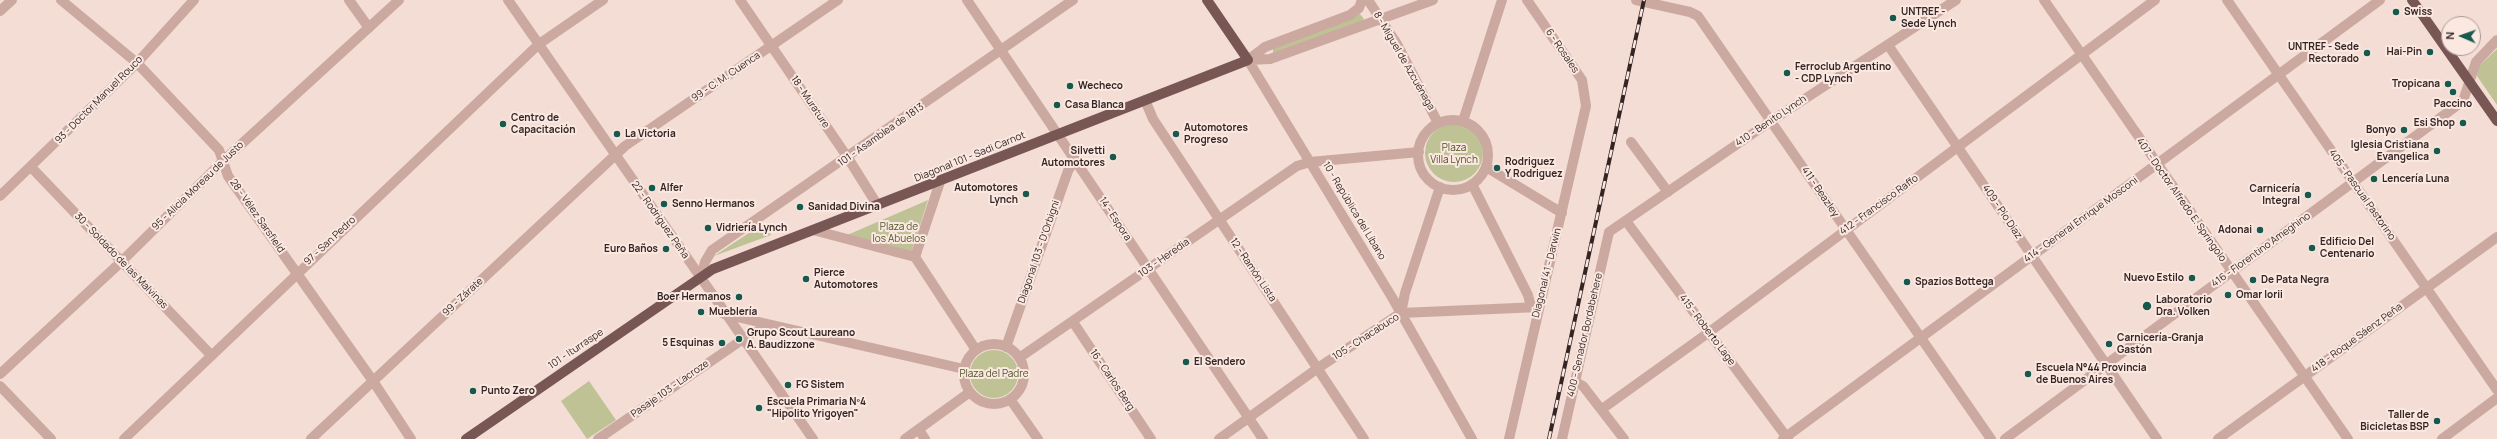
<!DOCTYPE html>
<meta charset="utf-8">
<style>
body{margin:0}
#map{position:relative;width:2497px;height:439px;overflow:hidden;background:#f3ddd5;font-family:Manrope,sans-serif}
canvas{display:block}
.north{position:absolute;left:2441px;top:16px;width:40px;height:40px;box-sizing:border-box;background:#fae8e1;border:1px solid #ab9a95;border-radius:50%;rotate:272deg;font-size:11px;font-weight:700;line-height:16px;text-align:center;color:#342524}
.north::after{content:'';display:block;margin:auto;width:14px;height:18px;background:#17594c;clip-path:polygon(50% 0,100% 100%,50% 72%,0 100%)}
</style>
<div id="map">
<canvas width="2497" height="439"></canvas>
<div class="north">N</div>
</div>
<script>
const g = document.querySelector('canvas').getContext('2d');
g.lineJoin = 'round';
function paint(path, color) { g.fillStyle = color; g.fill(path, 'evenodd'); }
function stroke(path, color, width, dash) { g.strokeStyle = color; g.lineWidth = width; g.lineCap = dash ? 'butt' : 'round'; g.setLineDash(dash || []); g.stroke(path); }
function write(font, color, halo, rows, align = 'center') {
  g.font = font + ' Manrope,sans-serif'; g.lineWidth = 4; g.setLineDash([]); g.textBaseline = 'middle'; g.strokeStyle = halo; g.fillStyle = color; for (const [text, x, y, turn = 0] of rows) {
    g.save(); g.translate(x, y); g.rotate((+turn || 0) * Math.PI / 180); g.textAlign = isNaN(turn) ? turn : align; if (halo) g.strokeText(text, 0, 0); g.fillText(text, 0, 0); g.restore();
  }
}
paint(new Path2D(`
 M1360,14l4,5 -3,3 -88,31v-6z
 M2497,49v56l-20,-29 1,-9z
 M1425 153a29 29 0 1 1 58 0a29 29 0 1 1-58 0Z
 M928,200l-17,53 -66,-17z
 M764,223l7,12 -57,21z
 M970 374a24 24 0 1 1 48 0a24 24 0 1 1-48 0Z
 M589,381l27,39 -29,19 -26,-38z`), '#bfc294');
stroke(new Path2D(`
 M61,0l76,63 82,87 9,26 145,205 38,58
 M349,0l20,28
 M508,0l305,439
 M740,0l108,158 30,48
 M967,0l296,439
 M1368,0l29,44 41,79
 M1636,0l54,12 8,4 293,423
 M2044,0l304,439
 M2227,0l270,390
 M0,11l12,-11
 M1888,45l269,394
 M1248,60l145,239 79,140
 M1248,60l22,-1 163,-59
 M1248,60l17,-13 85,-32 9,-7 3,-8
 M1145,100l8,19 211,320
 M1418 155a35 35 0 1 1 70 0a35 35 0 1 1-70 0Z
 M1463,121l39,-121
 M1631,142l37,50
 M31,167l180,188
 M1486,167l76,46
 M1472,184l56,111 3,12
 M0,196l137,-133 57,-63
 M1626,221l162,218
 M813,230l102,27 61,93
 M915,257l25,-75
 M701,278l4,-16 7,-12 361,-250
 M1401,313l4,-20 35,-106
 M724,314l240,55
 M1073,322l78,117
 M964 374a30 30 0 1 1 60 0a30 30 0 1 1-60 0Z
 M1006,347l62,-176 7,-12
 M1019,358l278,-192 13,-4 109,-10
 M0,374l121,-112 103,-102 175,-160
 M1574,381l9,5 41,53
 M0,386l51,53
 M1010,399l28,40
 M1602,409l106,-76 447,-333
 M919,430l6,9
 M124,439l415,-395 64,-44
 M311,439l314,-293 213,-146
 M598,439l151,-104 23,-10
 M905,439l65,-47
 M1219,439l99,-71 83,-55 138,-6
 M1509,439l77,-333 -4,-26 -55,-80
 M1562,439l47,-207 162,-111 185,-121
 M1783,439l597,-439
 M2005,439l458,-338 13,-39 21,-22
 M2218,439l279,-202
 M2442,439l55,-41`), '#cba9a0', 10);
stroke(new Path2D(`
 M2412,0l85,121
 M466,439l247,-170 535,-209 -41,-60`), '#785653', 10);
const rail = new Path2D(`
 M1549,439l95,-439`);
stroke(rail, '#342524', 4);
stroke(rail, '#fae8e1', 2.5, [8]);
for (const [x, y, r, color] of [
 [2396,12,4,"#17594c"],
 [1893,18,4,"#17594c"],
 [2430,52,4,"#17594c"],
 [2367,53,4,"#17594c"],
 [1787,73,4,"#17594c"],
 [2448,84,4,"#17594c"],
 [1070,86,4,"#17594c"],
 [2453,92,4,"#17594c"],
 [1057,105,4,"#17594c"],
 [2463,123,4,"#17594c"],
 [503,124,4,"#17594c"],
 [2404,130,4,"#17594c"],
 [617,134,4,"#17594c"],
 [1176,134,4,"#17594c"],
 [2437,151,4,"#17594c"],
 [1113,157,4,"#17594c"],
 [1497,168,4,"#17594c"],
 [2374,179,4,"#17594c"],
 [652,188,4,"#17594c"],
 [1026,194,4,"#17594c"],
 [2308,195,4,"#17594c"],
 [664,204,4,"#17594c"],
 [800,207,4,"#17594c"],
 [708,228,4,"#17594c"],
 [2260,230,4,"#17594c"],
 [2312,248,4,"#17594c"],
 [666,249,4,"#17594c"],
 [2192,278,4,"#17594c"],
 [806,279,4,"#17594c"],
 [2253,280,4,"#17594c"],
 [1907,282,4,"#17594c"],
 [2228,295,4,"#17594c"],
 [739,297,4,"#17594c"],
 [2147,306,5,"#17594c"],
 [701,312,4,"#17594c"],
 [739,339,4,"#17594c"],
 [722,343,4,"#17594c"],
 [2109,344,4,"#17594c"],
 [1186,362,4,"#17594c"],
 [2028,374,4,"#17594c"],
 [788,385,4,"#17594c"],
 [473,391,4,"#17594c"],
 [759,408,4,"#17594c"],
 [2437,421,4,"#17594c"]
]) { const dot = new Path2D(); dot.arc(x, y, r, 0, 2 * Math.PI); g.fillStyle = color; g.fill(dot); stroke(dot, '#fae8e1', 1.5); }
write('bold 10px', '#342524', '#fae8e1', [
 ["UNTREF -",1901,12],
 ["Sede Lynch",1901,24],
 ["Swiss",2404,12],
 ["UNTREF - Sede",2359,47,"right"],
 ["Rectorado",2359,59,"right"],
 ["Hai-Pin",2422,52,"right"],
 ["Ferroclub Argentino",1795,67],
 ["- CDP Lynch",1795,79],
 ["Tropicana",2440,84,"right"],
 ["Wecheco",1078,86],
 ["Paccino",2453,104,"center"],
 ["Casa Blanca",1065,105],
 ["Centro de",511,118],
 ["Capacitación",511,130],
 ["Esi Shop",2455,123,"right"],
 ["Automotores",1184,128],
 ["Progreso",1184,140],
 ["Bonyo",2396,130,"right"],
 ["La Victoria",625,134],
 ["Iglesia Cristiana",2429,145,"right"],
 ["Evangelica",2429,157,"right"],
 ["Silvetti",1105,151,"right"],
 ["Automotores",1105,163,"right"],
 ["Rodriguez",1505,162],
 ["Y Rodriguez",1505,174],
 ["Lencería Luna",2382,179],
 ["Alfer",660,188],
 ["Automotores",1018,188,"right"],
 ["Lynch",1018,200,"right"],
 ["Carnicería",2300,189,"right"],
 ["Integral",2300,201,"right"],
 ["Senno Hermanos",672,204],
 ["Sanidad Divina",808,207],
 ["Vidriería Lynch",716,228],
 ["Adonai",2252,230,"right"],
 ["Edificio Del",2320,242],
 ["Centenario",2320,254],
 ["Euro Baños",658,249,"right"],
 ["Pierce",814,273],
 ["Automotores",814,285],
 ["Nuevo Estilo",2184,278,"right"],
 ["De Pata Negra",2261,280],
 ["Spazios Bottega",1915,282],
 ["Omar Iorii",2236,295],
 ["Boer Hermanos",731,297,"right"],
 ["Laboratorio",2156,300],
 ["Dra. Volken",2156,312],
 ["Mueblería",709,312],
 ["Grupo Scout Laureano",747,333],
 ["A. Baudizzone",747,345],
 ["Carnicería-Granja",2117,338],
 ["Gastón",2117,350],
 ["5 Esquinas",714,343,"right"],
 ["El Sendero",1194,362],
 ["Escuela N°44 Provincia",2036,368],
 ["de Buenos Aires",2036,380],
 ["FG Sistem",796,385],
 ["Punto Zero",481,391],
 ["Escuela Primaria Nº4",767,402],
 ["\"Hipolito Yrigoyen\"",767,414],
 ["Taller de",2429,415,"right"],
 ["Bicicletas BSP",2429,427,"right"]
], 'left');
write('10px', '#342524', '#fae8e1', [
 ["6 - Rosales",1562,51,56],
 ["8 - Miguel de Azcuénaga",1404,61,60],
 ["99 - C. M. Cuenca",726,77,-34],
 ["93 - Doctor Manuel Rouco",99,100,-45],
 ["18 - Murature",810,102,56],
 ["410 - Benito Lynch",1771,121,-34],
 ["101 - Asamblea de 1813",881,135,-35],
 ["Diagonal 101 - Sadi Carnot",970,157,-22],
 ["95 - Alicia Moreau de Justo",198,186,-44],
 ["411 - Beazley",1820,192,56],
 ["405 - Pascual Pastorino",2362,195,55],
 ["407 - Doctor Alfredo E. Springolo",2181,200,55],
 ["412 - Francisco Raffo",1879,205,-36],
 ["10 - República del Líbano",1354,211,59],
 ["409 - Pío Díaz",2002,212,56],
 ["28 - Vélez Sarsfield",257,216,55],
 ["14 - Espora",1115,219,57],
 ["22 - Rodríguez Peña",660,220,55],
 ["414 - General Enrique Mosconi",2081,220,-36],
 ["97 - San Pedro",330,241,-43],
 ["416 - Florentino Ameghino",2261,250,-36],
 ["Diagonal 103 - D'Orbigni",1039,252,-71],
 ["103 - Heredia",1164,258,-35],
 ["30 - Soldado de las Malvinas",121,261,46],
 ["12 - Ramón Lista",1253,270,56],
 ["Diagonal 41 - Darwin",1547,273,-76],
 ["99 - Zárate",463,297,-43],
 ["415 - Roberto Lage",1707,330,53],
 ["400 - Senador Bordabehere",1585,335,-77],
 ["105 - Chacabuco",1366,337,-33],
 ["418 - Roque Sáenz Peña",2357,338,-36],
 ["101 - Iturraspe",576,349,-34],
 ["16 - Carlos Berg",1112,380,56],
 ["Pasaje 103 - Lacroze",670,389,-35]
]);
write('10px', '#505426', '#fae8e1', [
 ["Plaza",1454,148],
 ["Villa Lynch",1454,160],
 ["Plaza de",899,227],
 ["los Abuelos",899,239],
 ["Plaza del Padre",994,374]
]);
</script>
